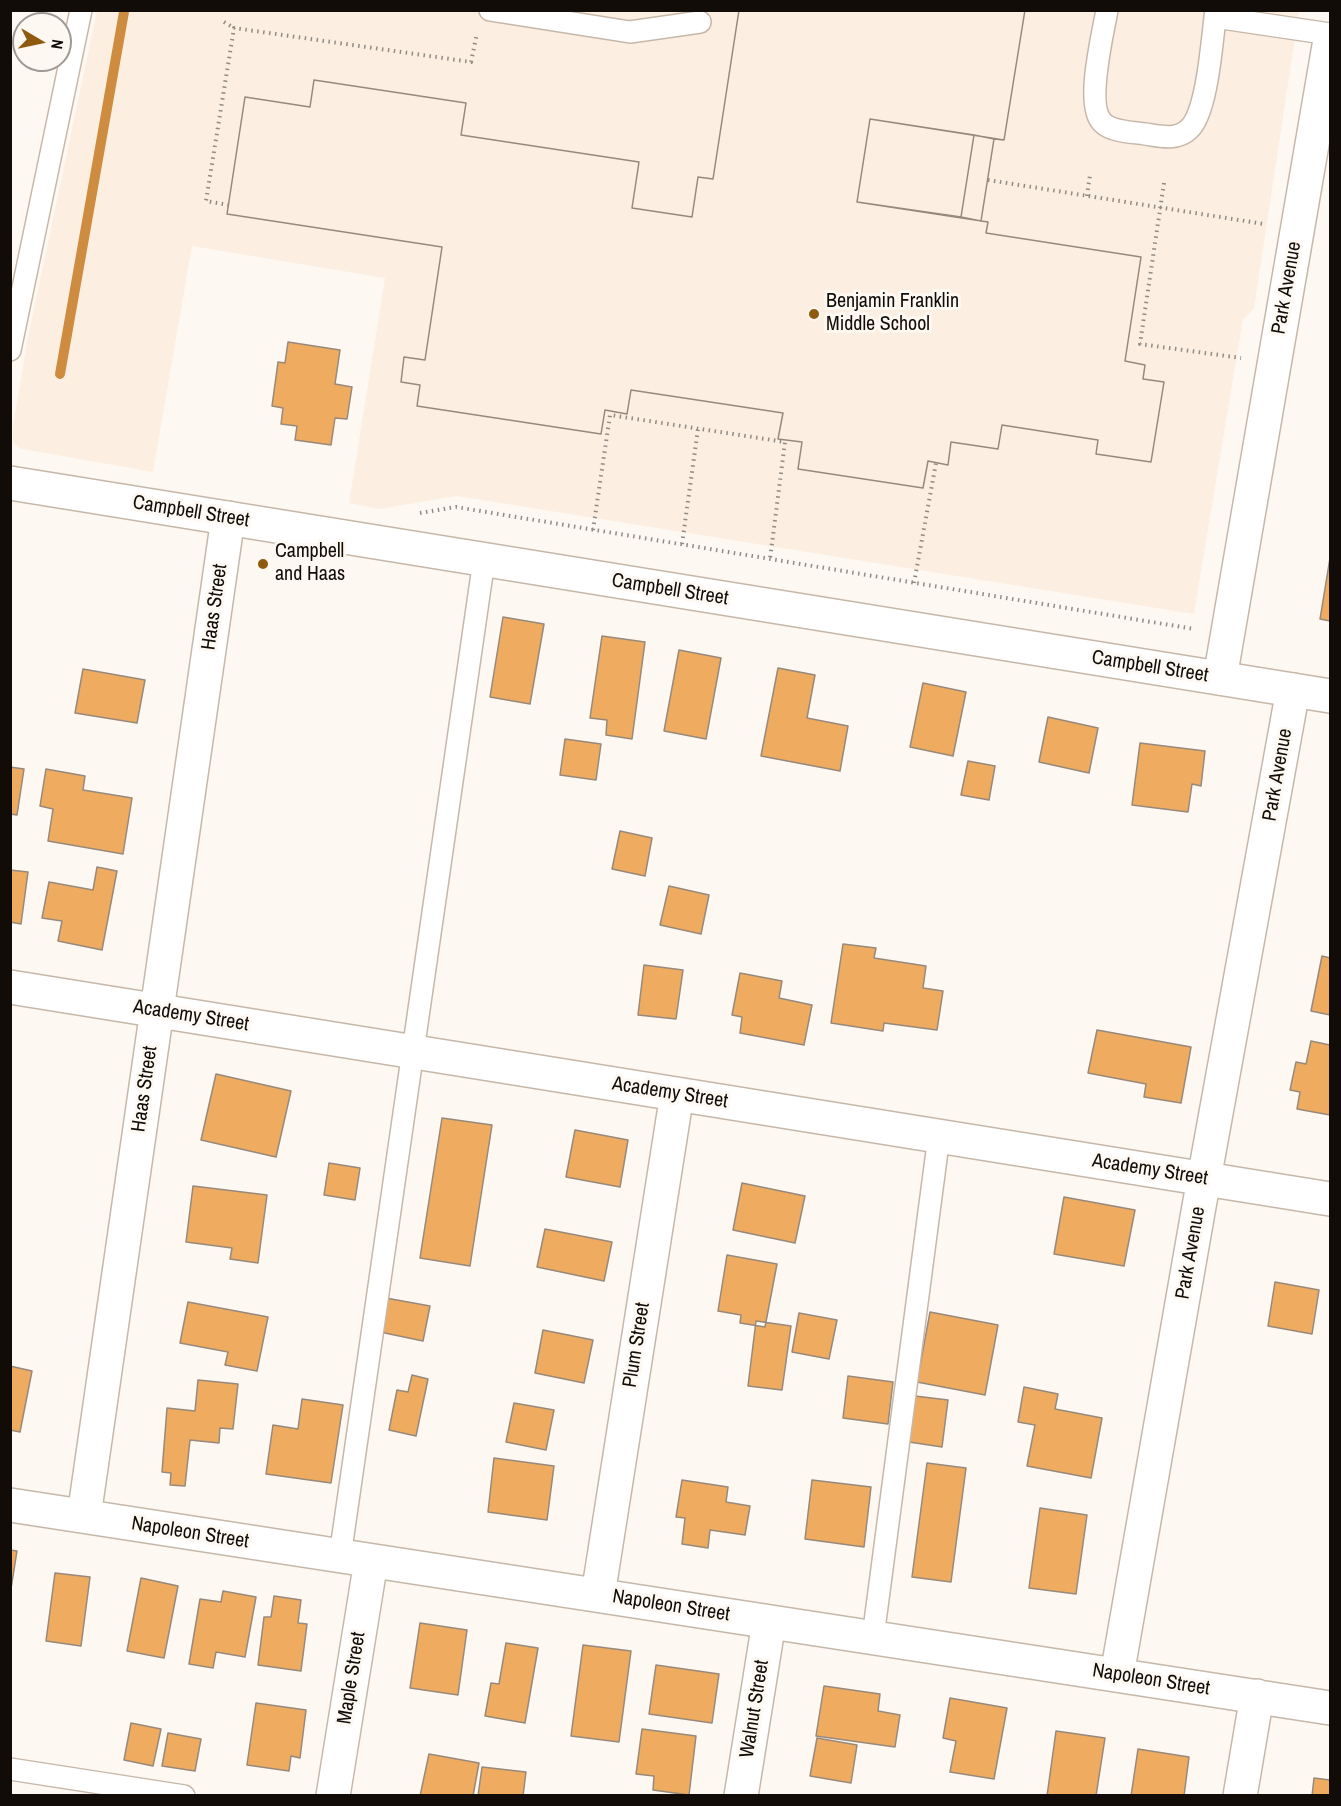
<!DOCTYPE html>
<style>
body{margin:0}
#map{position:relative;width:1341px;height:1806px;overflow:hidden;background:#fef8f2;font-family:"Archivo Narrow",sans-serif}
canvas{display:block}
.frame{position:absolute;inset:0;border:12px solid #110c07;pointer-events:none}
.north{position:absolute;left:12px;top:12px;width:60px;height:60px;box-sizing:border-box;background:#fef8f2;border:2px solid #9f9a94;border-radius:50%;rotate:99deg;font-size:16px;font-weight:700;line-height:24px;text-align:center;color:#110c07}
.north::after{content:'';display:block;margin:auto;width:21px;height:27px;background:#905a0e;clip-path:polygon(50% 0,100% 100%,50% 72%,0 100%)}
</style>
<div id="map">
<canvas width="1341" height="1806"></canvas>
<div class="frame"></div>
<div class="north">N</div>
</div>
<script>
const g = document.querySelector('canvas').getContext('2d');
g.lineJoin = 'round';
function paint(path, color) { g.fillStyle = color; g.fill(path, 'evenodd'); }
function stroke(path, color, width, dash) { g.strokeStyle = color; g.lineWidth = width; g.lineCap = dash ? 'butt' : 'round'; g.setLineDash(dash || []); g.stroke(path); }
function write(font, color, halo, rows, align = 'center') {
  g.font = font + ' "Archivo Narrow",sans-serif'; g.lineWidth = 6; g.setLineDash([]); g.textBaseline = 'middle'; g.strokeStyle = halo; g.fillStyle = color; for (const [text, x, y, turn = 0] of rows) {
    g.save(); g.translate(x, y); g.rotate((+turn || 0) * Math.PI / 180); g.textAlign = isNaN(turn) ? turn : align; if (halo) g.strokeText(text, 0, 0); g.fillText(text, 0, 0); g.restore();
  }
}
paint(new Path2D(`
 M97,11h1202l-45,298 -11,11 -49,294 -737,-118 -77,13 -31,-6 36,-225 -193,-32 -39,226 -131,-23 -9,-6v-17l15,-89z`), '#fcefe2');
stroke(new Path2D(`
 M60,374l64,-362`), '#cd8c3f', 10);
const building = new Path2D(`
 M739,10h286l-21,130 -10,-1 -13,82 7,1 -2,11 155,24 -16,104 20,4 -2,14 21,3 -13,80 -55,-8 2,-14 -96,-15 -4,24 -47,-7 -3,23 -20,-4 -5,27 -125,-19 4,-27 -24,-3 5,-26 -152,-23 -4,24 -22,-4 -4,24 -184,-28 3,-21 -19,-3 3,-25 21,3 17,-113 -215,-33 18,-117 65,10 4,-27 152,23 -5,32 178,27 -7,46 60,9 6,-40 15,2zM870,119l104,16 -13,82 -104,-15z
 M739,10h286l-21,130 -134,-21 -13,83 131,20 -2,11 155,24 -16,104 20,4 -2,14 21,3 -13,80 -55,-8 2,-14 -96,-15 -4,24 -47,-7 -3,23 -20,-4 -5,27 -125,-19 4,-27 -24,-3 5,-26 -152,-23 -4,24 -22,-4 -4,24 -184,-28 3,-21 -19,-3 3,-25 21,3 17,-113 -215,-33 18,-117 65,10 4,-27 152,23 -5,32 178,27 -7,46 60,9 6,-40 15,2z
 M974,135l20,4 -13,82 -20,-4z
 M288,342l52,8 -5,34 17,3 -5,32 -12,-1 -4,27 -36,-5 2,-14 -16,-2 2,-16 -11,-2 6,-44 7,1z
 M1330,558v63l-10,-2z
 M503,617l41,7 -14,80 -40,-7z
 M602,636l43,6 -13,97 -26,-4 1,-15 -17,-2z
 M679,650l42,8 -15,81 -42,-8z
 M778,668l37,7 -8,43 41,8 -8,45 -79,-15z
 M83,669l62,11 -8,43 -62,-10z
 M923,683l43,9 -13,64 -43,-9z
 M1048,717l50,11 -9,45 -50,-11z
 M565,739l36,5 -5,36 -36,-5z
 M1140,743l65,8 -4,35 -9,-2 -4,28 -56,-7z
 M968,761l27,5 -6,34 -28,-5z
 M10,767l14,2 -7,46 -7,-1z
 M46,769l39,7 -2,14 49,8 -9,56 -75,-13 5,-32 -13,-3z
 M620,831l32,7 -7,38 -33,-7z
 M97,867l20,4 -15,79 -44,-9 4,-20 -20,-3 7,-36 44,8z
 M10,870l18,2 -7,52 -11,-2z
 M669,886l40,9 -8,39 -41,-9z
 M843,944l33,4 -2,10 52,8 -3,22 20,3 -6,39 -53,-7 -1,8 -52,-8z
 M1322,956l8,2v57l-19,-4z
 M644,965l39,5 -7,49 -38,-4z
 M740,973l42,8 -3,17 33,7 -8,40 -64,-12 2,-16 -10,-2z
 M1097,1030l94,17 -10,56 -37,-6 2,-13 -58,-11z
 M1311,1041l19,4v70l-33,-6 3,-17 -10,-2 6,-28 10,2z
 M216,1074l75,17 -15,66 -75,-17z
 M442,1118l50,7 -22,141 -50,-8z
 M575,1130l53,10 -8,47 -54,-10z
 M329,1163l31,5 -5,32 -31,-5z
 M742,1183l63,13 -10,47 -62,-13z
 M193,1186l74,9 -9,68 -28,-4 2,-11 -46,-6z
 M1064,1197l71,13 -11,56 -70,-12z
 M545,1229l67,13 -8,39 -67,-14z
 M727,1255l50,9 -12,63 -25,-4 1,-8 -23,-4z
 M1275,1282l44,8 -7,44 -44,-8z
 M386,1298l44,8 -7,35 -43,-9z
 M188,1302l80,15 -11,54 -32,-6 3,-13 -48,-9z
 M930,1312l68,13 -13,70 -68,-13z
 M799,1313l38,7 -8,39 -37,-7z
 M756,1321l35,5 -9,64 -34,-4z
 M543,1330l50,10 -9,43 -49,-10z
 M10,1366l22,5 -12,61 -10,-2z
 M412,1375l16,4 -12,57 -27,-6 8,-40 11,2z
 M848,1376l45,6 -5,42 -45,-6z
 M198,1380l40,4 -5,45 -13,-1 -1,15 -29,-3 -5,46 -15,-1 1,-12 -9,-1 5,-64 28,3z
 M1024,1387l34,7 -3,15 47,9 -11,60 -64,-12 8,-41 -17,-3z
 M915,1396l33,4 -6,47 -33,-5z
 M302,1399l41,6 -12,78 -65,-9 7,-49 25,4z
 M514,1403l40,7 -8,40 -40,-8z
 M494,1458l60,8 -7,54 -59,-8z
 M927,1463l39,5 -15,114 -39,-5z
 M682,1480l46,7 -2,15 24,4 -5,29 -35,-5 -2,18 -26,-4 3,-26 -9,-1z
 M812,1480l59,7 -7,60 -59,-8z
 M1040,1508l47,7 -11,79 -47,-6z
 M10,1550l7,1 -7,44z
 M55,1573l35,4 -9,69 -35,-5z
 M141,1578l37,8 -14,72 -37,-7z
 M223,1591l33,6 -11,60 -29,-5 -3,16 -24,-4 11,-65 21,3z
 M274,1596l27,4 -3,23 9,1 -6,47 -43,-6 6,-48h7z
 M420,1623l47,7 -9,65 -48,-7z
 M506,1643l32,5 -13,75 -40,-7 6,-33 8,1z
 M583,1645l48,6 -12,91 -48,-6z
 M656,1665l63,9 -7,49 -63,-9z
 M824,1686l56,8 -2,17 22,4 -5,32 -79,-11z
 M950,1698l57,10 -13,71 -44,-7 6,-31 -13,-3z
 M256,1703l50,7 -6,48 -9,-2 -2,15 -42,-6z
 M131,1723l30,6 -8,37 -29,-6z
 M642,1729l54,7 -7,59 -36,-5 1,-14 -18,-2z
 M1056,1731l49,7 -9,58h-49z
 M168,1733l33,6 -6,32 -33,-5z
 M817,1738l40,7 -6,38 -41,-7z
 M1138,1749l51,8 -5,39h-53z
 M429,1754l50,9 -6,33h-53z
 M482,1767l44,5 -3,24h-45z
 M1314,1778l16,2v16h-18z`);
paint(building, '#efac60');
stroke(building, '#97897b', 1.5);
const service = new Path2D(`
 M490,10l140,22 70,-10
 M1107,10c-4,24 -22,94 -5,112 9,10 30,10 43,12 14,2 32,7 44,-5 19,-17 23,-92 27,-119
 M1215,17l115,17
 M10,350l71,-340
 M340,1556l144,-996
 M873,1637l66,-501
 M10,1769l174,27`);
const minor = new Path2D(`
 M1220,678l110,-638
 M10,987l1320,212
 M10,1505l1320,203
 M84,1516l144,-998
 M598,1595l79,-501
 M1117,1675l81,-463 95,-522
 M333,1796l38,-235
 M741,1796l28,-174
 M1240,1796l17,-100`);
const secondary = new Path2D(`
 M10,483l1320,213`);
stroke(service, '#c6b8a9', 24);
stroke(minor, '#c6b8a9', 36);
stroke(secondary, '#c6b8a9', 36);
stroke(new Path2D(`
 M224,22l10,6
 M988,180l276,44
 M1164,183l-24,161 101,14
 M1087,196l3,-21
 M229,205l-23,-4 28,-173 237,34 6,-29
 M420,513l36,-6 738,122
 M593,530l17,-115 175,27 -15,117
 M682,544l16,-115
 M914,583l22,-120`), '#908b85', 4, [1.5, 4.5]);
stroke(service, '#fff', 21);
stroke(minor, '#fff', 33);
stroke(secondary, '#fff', 33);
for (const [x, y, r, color] of [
 [814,314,6,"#905a0e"],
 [263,564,6,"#905a0e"]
]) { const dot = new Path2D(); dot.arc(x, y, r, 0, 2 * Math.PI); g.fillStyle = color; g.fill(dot); stroke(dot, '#fef8f2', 2); }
write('20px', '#110c07', '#fef8f2', [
 ["Park Avenue",1287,288,-80],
 ["Campbell Street",191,512,9],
 ["Campbell Street",670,590,9],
 ["Haas Street",215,607,-82],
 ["Campbell Street",1150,667,9],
 ["Park Avenue",1278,775,-80],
 ["Academy Street",191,1016,9],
 ["Haas Street",145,1089,-82],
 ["Academy Street",670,1093,9],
 ["Academy Street",1150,1170,9],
 ["Park Avenue",1191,1253,-80],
 ["Plum Street",637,1345,-81],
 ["Napoleon Street",190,1533,9],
 ["Napoleon Street",671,1606,9],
 ["Maple Street",352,1678,-81],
 ["Napoleon Street",1151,1680,9],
 ["Walnut Street",755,1709,-81]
]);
write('20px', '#110c07', '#fef8f2', [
 ["Benjamin Franklin",826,302],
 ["Middle School",826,325],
 ["Campbell",275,552],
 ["and Haas",275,575]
], 'left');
</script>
